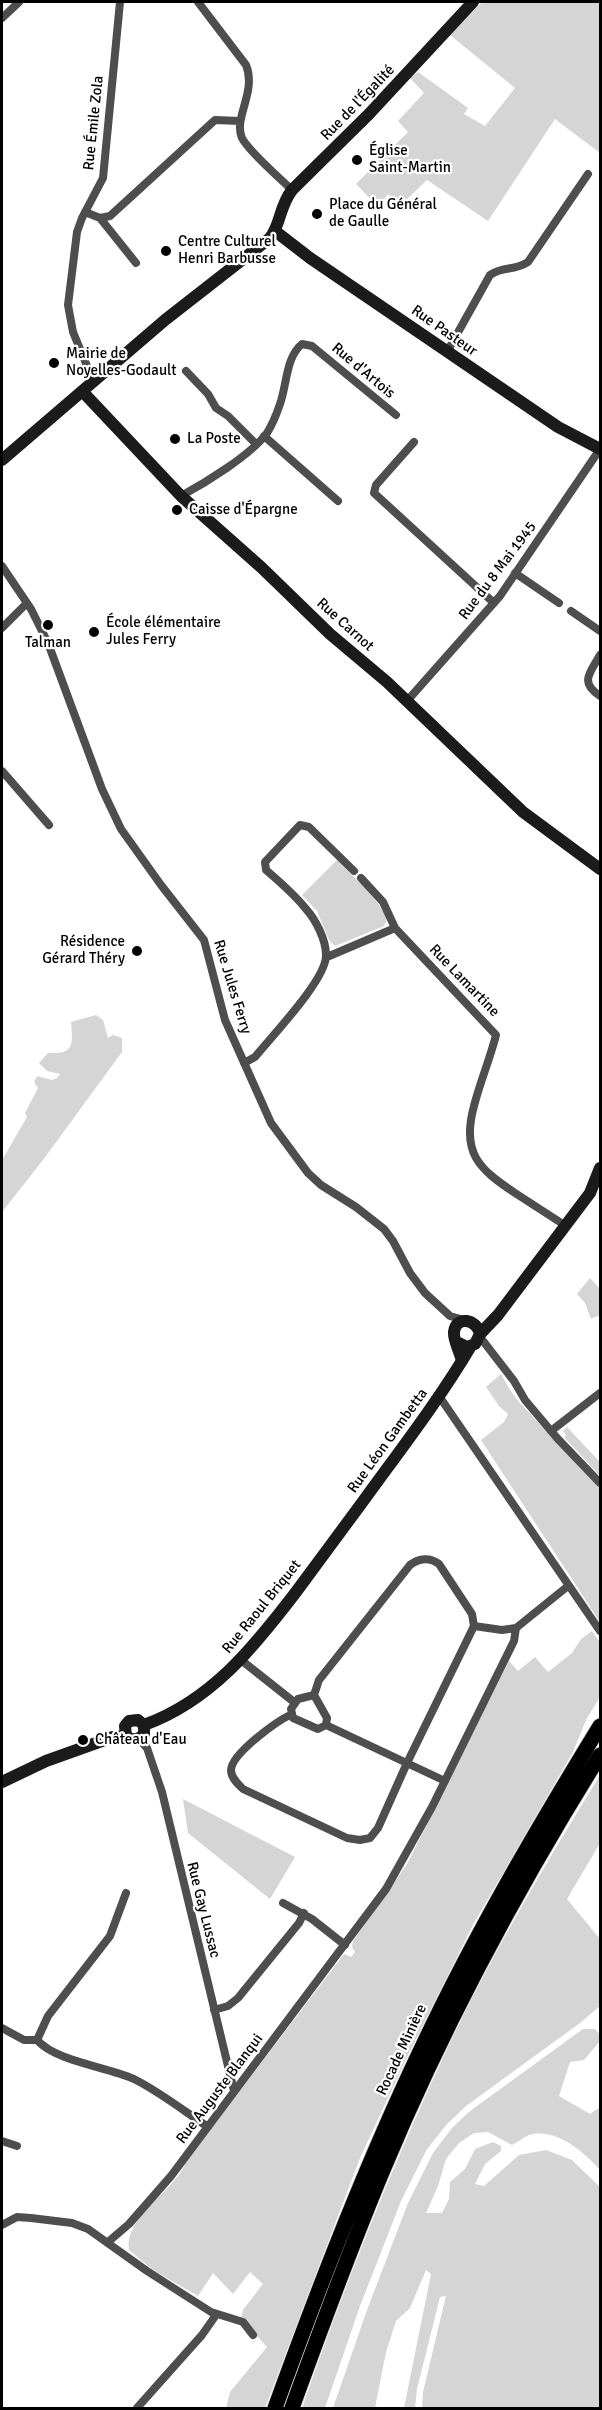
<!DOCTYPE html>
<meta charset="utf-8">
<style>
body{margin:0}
#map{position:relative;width:602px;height:2410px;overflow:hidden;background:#fff;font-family:Signika,sans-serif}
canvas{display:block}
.frame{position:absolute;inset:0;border:3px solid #000;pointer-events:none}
</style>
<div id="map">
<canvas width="602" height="2410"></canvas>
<div class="frame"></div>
</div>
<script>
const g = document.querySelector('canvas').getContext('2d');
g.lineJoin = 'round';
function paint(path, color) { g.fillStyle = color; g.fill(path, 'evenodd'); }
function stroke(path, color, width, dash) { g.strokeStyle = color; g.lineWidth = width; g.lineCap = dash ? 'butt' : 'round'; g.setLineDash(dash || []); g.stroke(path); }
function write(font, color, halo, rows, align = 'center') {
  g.font = font + ' Signika,sans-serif'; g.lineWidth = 4.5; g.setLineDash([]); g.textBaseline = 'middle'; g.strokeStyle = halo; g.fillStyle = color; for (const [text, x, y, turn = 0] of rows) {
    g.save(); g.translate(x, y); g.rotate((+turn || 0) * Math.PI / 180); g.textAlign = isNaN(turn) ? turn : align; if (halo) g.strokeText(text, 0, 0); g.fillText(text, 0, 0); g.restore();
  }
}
paint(new Path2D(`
 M482,2h118v151l-45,-34 -67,102 -61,-41 -26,25 -13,-11 -10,13 -22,-23 52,-52 -10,-11 26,-28 -14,-15 8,-6 50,36 -4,6 21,12 30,-38 -65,-53z
 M337,860c11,11 46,44 49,58 1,4 -1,5 -2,8l-49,20 -6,-6 -12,-29 -15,-16z
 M96,1015l7,5 5,18 5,-3 9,3v14l-79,108 -41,52v-52l25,-43 -2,-4 13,-25 -4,-6 3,-6 15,4 5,-2 3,-4 -13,-3 -8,-8 9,-10c26,1 25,-7 23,-31z
 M590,1278l10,11v26l-9,4 -6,-16 -8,-9z
 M501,1374l9,16 9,12 81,86v134l-119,-182 23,-18 4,-8 -9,-8 -13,-19z
 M567,1427l33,35v14l-36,-39 2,-2 -3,-4z
 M592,1631l8,11v55l-14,23 -13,32 -99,171 -66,132 -48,103 -95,250h-39l4,-16 37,-45 -26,-29 2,-8 20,-26 -13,-12 -17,22 -20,-21 -15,23 -45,-26 -24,-20c-4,-36 45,-57 57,-88l158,-208 7,3 4,-5 -3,-5 1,-6 54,-77 102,-203 9,10 17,-14 13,15 24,-19 9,-14z
 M600,1775v68l-33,56 33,40v67l-20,17 -114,83 -19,18 -20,25 -26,52 -41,105 -35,102h-23c43,-123 91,-245 147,-363 44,-93 97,-182 151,-270z
 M183,1799l112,58 -25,42 -82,-66z
 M583,2029h12l5,6v6l-16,19 -14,2 -11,34 31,18 10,-7v63c-16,-18 -44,-43 -71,-35 -5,2 -11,7 -17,10l-24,-13 -14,1 -15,10 -13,16 -8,27 -12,27h16l7,-14 1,-17 15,-13 10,-20 18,-7 8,4v5l-16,13 -10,20 9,2 35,-31 27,-5 26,10 28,27v221h-178l1,-16 23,-96 -6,1 -23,92 -2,19h-11l27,-134 -5,-4 -16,38 -14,13 -10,31 -11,56h-42l34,-98 41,-107 25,-50 19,-25 18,-17z`), '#d5d5d5');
const highway = new Path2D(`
 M275,2408c45,-124 92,-246 149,-365 52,-110 113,-214 176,-317
 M292,2408c29,-80 58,-159 91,-238 60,-144 134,-282 217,-415`);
stroke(highway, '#dbdbdb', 17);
stroke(new Path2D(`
 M198,2l48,63c11,27 -13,53 -4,73 7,14 38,40 50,52
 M2,18l17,-16
 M85,212l15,6 36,45
 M100,218l10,-2 105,-96 25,1
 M447,352l43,-77c12,-9 25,-4 38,-13l60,-88
 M186,371l22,23 8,14 12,8 28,28
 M91,382l-4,-16 -14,-34 -5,-27 9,-73 5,-14 21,-40 17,-176
 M264,436l74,65
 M414,442l-38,43 -2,8 120,110
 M181,496c24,-13 70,-41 86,-63 5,-8 10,-20 13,-29 7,-20 6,-47 22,-60l10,2 84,69
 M2,566l29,43 17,34 54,146 19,40 40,56 43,55 21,80 46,103 37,50 13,12 35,22 28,22 9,12 17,32 15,20 25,23 14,4
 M515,573l44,30
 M571,611l29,20
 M2,628l25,-25
 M600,655c-10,18 -21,27 0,41
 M407,701l93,-105 100,-147
 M2,771l47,54
 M361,878l22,24 12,26 101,107c-6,24 -16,47 -22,71 -13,47 5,63 41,87 17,11 34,22 51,33
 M327,957l68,-29
 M244,1063l11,-6c16,-20 72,-78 71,-102 0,-15 -10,-35 -20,-46 -11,-14 -26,-27 -40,-39l-1,-8 35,-37 9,2 45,44
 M480,1337l34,44 11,19 32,38 43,45
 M439,1396l161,235
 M551,1431l49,-38
 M474,1626l28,4 14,-2 52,-42
 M241,1660l53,42
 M314,1695l13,23 -1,7 -8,4 -25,-11 -2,-9 7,-10z
 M292,1714c-15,7 -60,39 -61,56 0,8 7,14 12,19l104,49 13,2 10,-2 8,-10 29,-65 67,-137 -2,-12 -33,-50c-9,-7 -20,-6 -29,1l-91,115 -5,15
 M326,1725l119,56
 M139,1739l8,9 15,44 72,299
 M283,1903l29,16 33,26
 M214,2010l14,-4 10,-8 61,-75 5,-10
 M2,2028l22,12h13c20,22 68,26 97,39 26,13 50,32 74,48
 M37,2040l11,-24 62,-80 16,-43
 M2,2141l15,5
 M2,2225l15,-8 14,1 41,5 16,6 59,42 64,41 32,10 10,13
 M108,2242l21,-18 42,-48 215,-287 46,-82 82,-166 2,-13
 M137,2408l65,-73 14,-20`), '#4e4e4e', 8);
stroke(new Path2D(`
 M275,231l35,27 248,169 42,22
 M82,391l99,105 81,72 68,66 57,48 136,130 77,57
 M2,460l163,-140 105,-82c11,-14 9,-31 22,-48l77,-76 104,-112
 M480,1334l18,-19 92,-122 10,-25
 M457,1342l10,5 8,-3 5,-10c-3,-15 -24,-19 -26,-2 -1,8 6,20 8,29
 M144,1725c67,-24 110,-78 152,-133 23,-31 45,-61 68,-92 37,-51 75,-100 107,-154
 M126,1736l-1,-10 4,-5 9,-1 6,5
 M126,1736c6,5 13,4 18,-2v-9
 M2,1782l44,-21 67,-24 13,-1`), '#1b1b1b', 12);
stroke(highway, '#000', 15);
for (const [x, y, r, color] of [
 [357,160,6,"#000"],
 [317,214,6,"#000"],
 [166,251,6,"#000"],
 [54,363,6,"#000"],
 [175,439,6,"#000"],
 [177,510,6,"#000"],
 [48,625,6,"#000"],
 [94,632,6,"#000"],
 [137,951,6,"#000"],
 [83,1740,6,"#000"]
]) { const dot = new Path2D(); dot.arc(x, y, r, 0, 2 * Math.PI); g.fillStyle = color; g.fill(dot); stroke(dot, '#fff', 2); }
write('15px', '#000', '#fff', [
 ["Rue de l'Égalité",358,103,-46],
 ["Rue Émile Zola",94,123,-84],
 ["Rue Pasteur",444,331,35],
 ["Rue d'Artois",363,371,40],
 ["Rue du 8 Mai 1945",498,571,-53],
 ["Rue Carnot",345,625,42],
 ["Rue Lamartine",464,981,46],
 ["Rue Jules Ferry",232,987,73],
 ["Rue Léon Gambetta",388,1441,-54],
 ["Rue Raoul Briquet",262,1607,-51],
 ["Rue Gay Lussac",203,1910,76],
 ["Rocade Minière",402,2050,-65],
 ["Rue Auguste Blanqui",220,2089,-53]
]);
write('15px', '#000', '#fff', [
 ["Église",369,151],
 ["Saint-Martin",369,168],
 ["Place du Général",329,205],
 ["de Gaulle",329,222],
 ["Centre Culturel",178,242],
 ["Henri Barbusse",178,259],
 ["Mairie de",66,354],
 ["Noyelles-Godault",66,371],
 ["La Poste",187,439],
 ["Caisse d'Épargne",189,510],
 ["École élémentaire",106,623],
 ["Jules Ferry",106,640],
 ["Talman",48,643,"center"],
 ["Résidence",125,942,"right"],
 ["Gérard Théry",125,959,"right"],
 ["Château d'Eau",95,1740]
], 'left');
</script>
